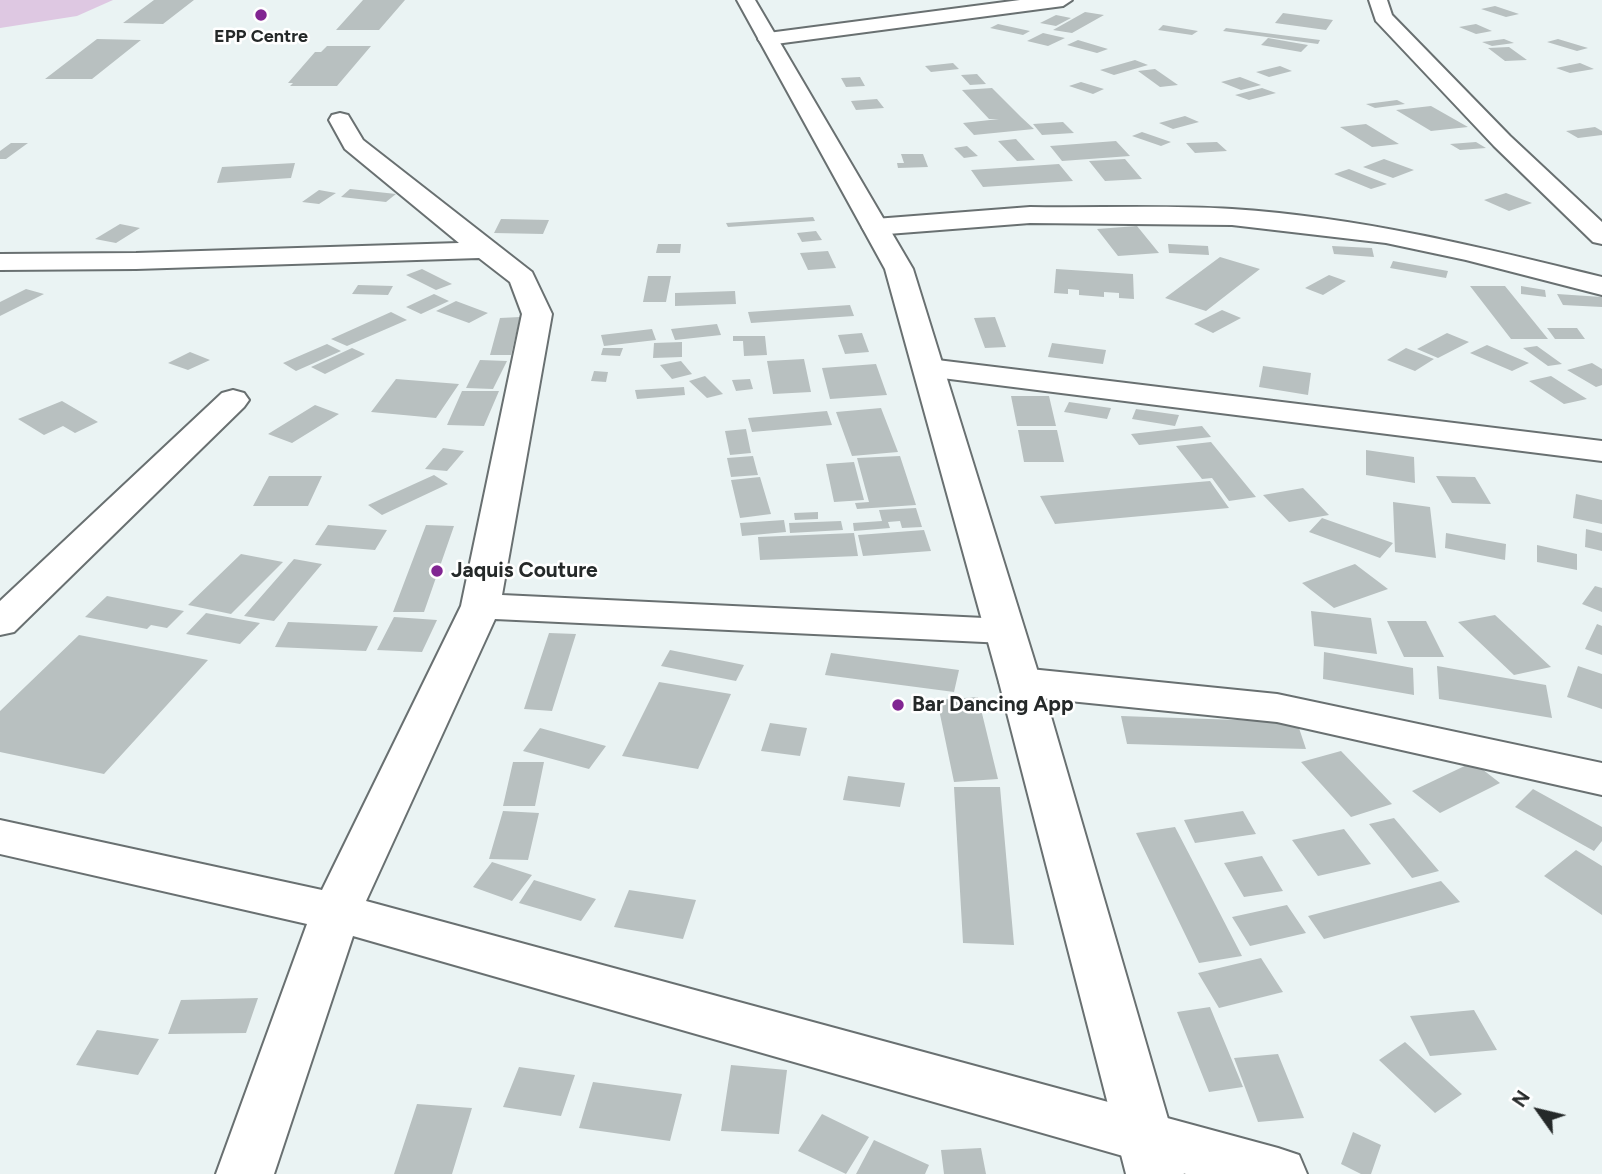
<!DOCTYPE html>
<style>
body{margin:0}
#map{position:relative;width:1602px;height:1174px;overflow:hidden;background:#eaf3f3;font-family:Figtree,sans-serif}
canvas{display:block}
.north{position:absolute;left:1504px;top:1076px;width:70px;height:70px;-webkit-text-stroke:5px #fff;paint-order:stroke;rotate:304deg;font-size:19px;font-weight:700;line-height:28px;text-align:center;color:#252929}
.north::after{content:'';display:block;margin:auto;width:24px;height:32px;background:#252929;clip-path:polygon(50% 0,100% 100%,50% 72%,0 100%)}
</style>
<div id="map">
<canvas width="1602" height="1174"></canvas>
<div class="north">N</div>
</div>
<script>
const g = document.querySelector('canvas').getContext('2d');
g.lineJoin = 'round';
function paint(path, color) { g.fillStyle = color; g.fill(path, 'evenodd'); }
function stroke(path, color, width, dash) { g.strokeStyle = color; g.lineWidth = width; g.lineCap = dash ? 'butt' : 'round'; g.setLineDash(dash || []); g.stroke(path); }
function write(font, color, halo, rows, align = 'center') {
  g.font = font + ' Figtree,sans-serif'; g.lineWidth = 5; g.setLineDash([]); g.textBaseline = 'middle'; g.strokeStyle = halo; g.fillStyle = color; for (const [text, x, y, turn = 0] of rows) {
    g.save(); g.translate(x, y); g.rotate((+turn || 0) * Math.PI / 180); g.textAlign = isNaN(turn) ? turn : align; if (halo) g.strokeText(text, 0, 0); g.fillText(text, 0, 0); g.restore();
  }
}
paint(new Path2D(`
 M0,0h113l-36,16 -77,12z`), '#dec8e2');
paint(new Path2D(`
 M154,0h40l-31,24 -40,-1z
 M363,0h42l-26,30h-43z
 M1495,6l24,8 -13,3 -25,-8z
 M1085,12l19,3 -32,18 -19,-3z
 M1283,13l50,7 -7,10 -51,-7z
 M1056,15l15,3 -15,8 -16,-3z
 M998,24l32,7 -7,4 -33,-7z
 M1476,24l16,7 -16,3 -17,-7z
 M1163,25l35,6 -6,4 -34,-5z
 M1226,28l94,12 -2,4 -95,-13z
 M1043,33l22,5 -17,8 -21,-5z
 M1268,38l40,7 -7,7 -40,-7z
 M97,39l44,1 -49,39h-47z
 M1504,39l10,4 -22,3 -10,-4z
 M1558,39l30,9 -11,3 -30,-9z
 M1078,40l30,9 -11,4 -30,-8z
 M327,46h44l-34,40h-47l3,-3h-5l27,-31h6z
 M1509,47l18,13 -22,1 -17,-13z
 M1135,60l13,5 -34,10 -14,-5z
 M953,63l6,6 -28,3 -6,-6z
 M1580,63l14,6 -24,4 -14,-5z
 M1280,66l12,5 -23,6 -13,-5z
 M1155,69l23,16 -18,2 -22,-16z
 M977,74l9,10 -16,1 -9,-10z
 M860,77l5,9 -19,1 -5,-9z
 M1240,77l21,8 -20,5 -20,-8z
 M1081,82l23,7 -11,5 -24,-8z
 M992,88l29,29 13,12 -60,6 -11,-12 36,-4h-10l-27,-29z
 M1262,88l14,5 -27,7 -14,-5z
 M877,99l7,9 -28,2 -5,-9z
 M1397,100l8,4 -30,4 -9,-4z
 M1431,106l37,21 -37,4 -35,-21z
 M1185,116l14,6 -26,7 -14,-6z
 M1063,122l11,11 -32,2 -9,-11z
 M1366,124l33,20 -27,3 -32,-20z
 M1595,127l7,4v4l-24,3 -12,-7z
 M1142,132l29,10 -10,4 -29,-10z
 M1016,139l19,21 -18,1 -19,-20z
 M1116,141l14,15 -68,5 -12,-15z
 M1217,142l10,9 -32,2 -9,-10z
 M1476,142l10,6 -26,2 -10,-6z
 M11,143h17l-22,16h-6v-8z
 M967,146l11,10 -14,2 -10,-10z
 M901,154h22l5,13 -30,1 -1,-5h7z
 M1125,159l17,20 -37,2 -16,-20z
 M1384,159l30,11 -21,8 -30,-11z
 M295,163l-4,15 -74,5 5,-16z
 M1059,164l14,17 -90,6 -12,-17z
 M1349,169l38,15 -16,5 -37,-15z
 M350,189l46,5 -10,8 -45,-5z
 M319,190l17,3 -17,11 -17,-2z
 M1506,193l26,10 -23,8 -25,-11z
 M813,217l2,4 -87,6 -2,-4z
 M501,219l48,1 -6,14 -49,-1z
 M120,224l20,4 -24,15 -21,-4z
 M1137,226l22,27 -41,3 -21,-27z
 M816,231l6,9 -20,2 -5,-9z
 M658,244h23l-1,9h-24z
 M1168,244l40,2 1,9 -40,-2z
 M1332,246l40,2 2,9 -40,-3z
 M828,251l8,17 -28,2 -8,-17z
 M1220,257l40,12 -54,42 -41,-13z
 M1393,261l55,10 -2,7 -56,-10z
 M422,269l30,15 -16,6 -30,-15z
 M1056,269l77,5 1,25 -15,-1v-5l-15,-1v5l-25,-2v-5l-11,-1v5l-14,-1z
 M1329,275l17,6 -23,14 -18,-7z
 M648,276h23l-5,26h-23z
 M358,285l35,1 -5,9 -36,-1z
 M1470,286h35l43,53h-37z
 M1521,286l24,4 1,7 -25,-3z
 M26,289l18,5 -44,22v-14z
 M735,291l1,13 -61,2v-13z
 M434,294l15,7 -28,13 -15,-7z
 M1557,294l45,3v10l-39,-2z
 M456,301l32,12 -19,10 -33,-12z
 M850,305l4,11 -103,7 -3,-11z
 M1222,310l19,8 -28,15 -19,-9z
 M391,312l16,8 -60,26 -16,-7z
 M520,317l-9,38h-21l10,-37z
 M995,317l11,30 -21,1 -11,-30z
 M717,324l4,11 -46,5 -4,-11z
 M1547,328h30l8,11h-30z
 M652,329l4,11 -52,6 -3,-11z
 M862,333l7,19 -24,2 -7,-19z
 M1447,333l22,9 -31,16 -21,-9z
 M733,336h32l2,19 -23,1 -1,-15h-10z
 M682,342v15l-29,1 1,-15z
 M1052,343l54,7 -3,14 -55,-7z
 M327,344l14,7 -45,20 -13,-8z
 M1487,345l42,18 -17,8 -42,-18z
 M1537,346l25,18 -14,2 -25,-18z
 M352,348l13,6 -40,20 -14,-7z
 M603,348h20l-3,8 -19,-1z
 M1406,348l28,11 -19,12 -28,-11z
 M190,352l20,8 -22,10 -20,-7z
 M804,359l7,33 -38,2 -6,-33z
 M480,360l27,1 -14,28 -27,-1z
 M681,361l11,13 -20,5 -12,-14z
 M1592,363l10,6v16l-6,2 -29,-17z
 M876,364l11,31 -57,4 -8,-31z
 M1263,366l48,7 -3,22 -49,-8z
 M594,371l14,1 -2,10 -15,-1z
 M705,376l18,18 -16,4 -18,-17z
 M1551,376l36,23 -23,5 -35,-23z
 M396,379l63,5 -23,34 -65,-6z
 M750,379l3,10 -17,2 -4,-11z
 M684,387l1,8 -48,4 -2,-9z
 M462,391h37l-15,35 -37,-1z
 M1011,396h38l7,30h-39z
 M62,401l36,21 -23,11 -12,-7 -19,9 -26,-16z
 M1069,402l42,6 -4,11 -43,-7z
 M315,405l24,9 -47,29 -24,-9z
 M881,408l17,44 -46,4 -16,-44z
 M1136,409l43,6 -4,11 -43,-7z
 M827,411l5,14 -80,7 -4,-14z
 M1202,426l9,11 -72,8 -8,-11z
 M746,429l5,24 -21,2 -5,-24z
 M1018,430h39l7,32h-40z
 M1211,442l45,55 -27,4 -17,-23 -10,1 -26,-33z
 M443,448l21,3 -17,20 -22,-2z
 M1366,450l48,7 1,26 -49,-8z
 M753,456l5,19 -27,2 -4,-19z
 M900,456l16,49 -59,4 -2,-6 14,-1 -12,-44z
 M854,462l10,38 -30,2 -8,-38z
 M434,475l14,9 -66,31 -14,-10z
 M269,476h53l-14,30h-55z
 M1436,476l39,1 16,27 -39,-1z
 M760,477l11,37 -31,4 -9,-38z
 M1210,481l19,27 -174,16 -15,-28z
 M1303,488l26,27 -40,7 -26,-27z
 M1576,494l26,6v24l-29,-6z
 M1393,502l37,5 6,51 -41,-6z
 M916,508l6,19 -20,1 -2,-7 -12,1 2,6 -36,3 -1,-8 29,-2 -3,-11z
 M818,512v7l-23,1 -1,-7z
 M1322,518l71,25 -13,15 -71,-26z
 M784,520l2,12 -44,4 -2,-13z
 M841,521l2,9 -53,3 -1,-10z
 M328,525l59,5 -12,20 -60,-5z
 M426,525l28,1 -30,86h-31z
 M1586,529l16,4v18l-17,-4z
 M924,530l7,21 -68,5 -5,-21z
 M854,533l4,23 -98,4 -2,-23z
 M1446,533l60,11 -1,16 -60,-12z
 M1537,545l40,9v16l-40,-8z
 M241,554l42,8 -52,52 -43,-9z
 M294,559l28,5 -48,57 -30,-5z
 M1355,564l33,25 -54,19 -32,-25z
 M1595,586l7,2v24l-20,-8z
 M107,596l77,15 -17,17 -16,-3 -4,4 -62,-12z
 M1311,611l60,7 6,36 -63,-8z
 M206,613l54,10 -20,21 -54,-10z
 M1495,615l56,52 -37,8 -56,-53z
 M394,617l43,3 -15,32 -45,-2z
 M1387,621h39l18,36h-40z
 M288,622l90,4 -12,25 -91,-4z
 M1597,624l5,2v29l-17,-6z
 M549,633l27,1 -24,77 -28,-2z
 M79,635l129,25 -104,114 -104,-22v-41z
 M670,650l74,15 -8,16 -75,-15z
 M1324,652l89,16 1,27 -91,-16z
 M831,653l128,17 -5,22 -129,-17z
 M1437,666l109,19 6,33 -113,-19z
 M1578,666l24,8v35l-35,-12z
 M659,682l72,12 -33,75 -76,-13z
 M978,697l20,82 -44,3 -17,-82z
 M1121,716l176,6 9,27 -179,-5z
 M770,723l37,5 -7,28 -39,-5z
 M540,728l66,18 -17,23 -66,-18z
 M1341,751l51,53 -41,13 -50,-55z
 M513,762h31l-9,44h-32z
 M1473,762l27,21 -60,30 -28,-22z
 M848,776l57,7 -5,24 -57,-7z
 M954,787h46l14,158 -51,-2z
 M1533,789l69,38v14l-8,10 -79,-44z
 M503,811l36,2 -11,47 -39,-1z
 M1243,811l13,23 -61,9 -11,-23z
 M1394,818l45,53 -27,7 -43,-54z
 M1175,827l67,129 -43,7 -63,-130z
 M1344,829l27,35 -53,12 -26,-36z
 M1576,850l26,16v49l-58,-39z
 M1262,856l21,35 -39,6 -20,-34z
 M492,862l40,13 -20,26 -39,-14z
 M534,880l62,19 -15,22 -62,-18z
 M1441,881l19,21 -136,37 -16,-23z
 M629,890l67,10 -13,39 -69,-12z
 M1287,905l19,28 -56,13 -18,-29z
 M1261,958l22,34 -64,16 -21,-35z
 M258,998l-12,35 -78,1 13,-34z
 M1210,1007l33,80 -34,5 -32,-80z
 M1474,1010l23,40 -67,6 -20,-40z
 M97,1030l62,9 -21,36 -62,-10z
 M1405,1042l57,52 -27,19 -56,-53z
 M1278,1054l26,64 -46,4 -24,-64z
 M731,1065l56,5 -8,64 -58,-3z
 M519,1067l56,8 -14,41 -58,-9z
 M593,1082l89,12 -12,47 -91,-13z
 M417,1104l55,4 -20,66h-58z
 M822,1114l47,23 -23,37 -48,-23z
 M1353,1132l28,13 -10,29h-10l-20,-10z
 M874,1140l55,25 -4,9h-69z
 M981,1148l5,26h-42l-3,-24z`), '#b8c0c0');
const minor = new Path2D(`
 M1020,0h52l-9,6 -295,39 -7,-2 -3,-4 3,-4 7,-2z
 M1369,0h18l5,15 118,121 92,86v22l-9,-2 -99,-96 -118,-125z
 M340,113l8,2 15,25 169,132 20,42 -50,281 503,24 14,3 6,9 -6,9 -14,3 -510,-24 -129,282 912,247 21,7 8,19h-121l-833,-238 -79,238h-58l91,-250 -307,-70v-34l322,70 139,-284 61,-292 -12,-32 -31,-24 -343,11 -136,1v-16l136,-1 323,-10 -114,-94 -16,-29 3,-5z
 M1030,207c67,1 135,-2 202,2 126,8 248,38 370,68v18l-136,-35 -80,-17 -154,-18 -202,-2 -155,12 -9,-2 -4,-6 4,-6 9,-2z
 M929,359l673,82v20l-684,-86 -5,-7 5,-7z
 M233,390l11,3 5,7 -5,7 -230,225 -14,3v-34l222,-208z
 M1020,668l257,26 325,69v32l-325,-73 -257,-26 -15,-4 -6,-10 6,-10z`);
const tertiary = new Path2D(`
 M737,0h18l158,269 128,413 143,492h-58l-127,-492 -114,-413z`);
stroke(minor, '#697071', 4);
stroke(tertiary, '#697071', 4);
paint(minor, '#fff');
paint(tertiary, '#fff');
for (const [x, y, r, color] of [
 [261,15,7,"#812592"],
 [437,571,7,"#812592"],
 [898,705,7,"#812592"]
]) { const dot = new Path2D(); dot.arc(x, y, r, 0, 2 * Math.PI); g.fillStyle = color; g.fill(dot); stroke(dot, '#fff', 2.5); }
write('bold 18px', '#252929', '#fff', [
 ["EPP Centre",261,37]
]);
write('bold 21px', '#252929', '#fff', [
 ["Jaquis Couture",451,571],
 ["Bar Dancing App",912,705]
], 'left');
</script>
